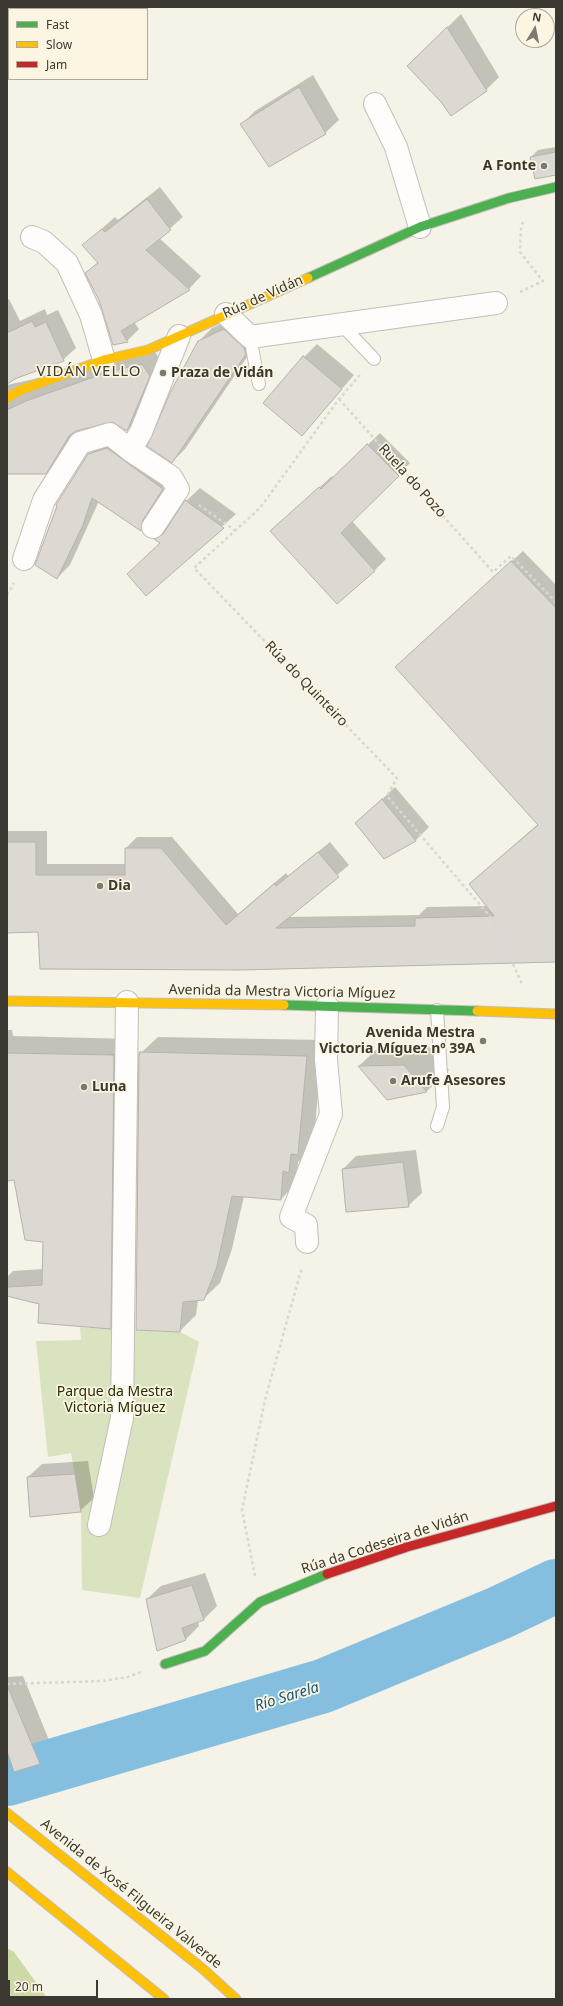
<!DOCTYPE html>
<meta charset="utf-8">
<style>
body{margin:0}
#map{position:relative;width:563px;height:2006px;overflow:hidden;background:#f5f2e8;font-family:"Noto Sans",sans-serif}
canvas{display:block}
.frame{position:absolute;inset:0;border:8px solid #3b3831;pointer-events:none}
.legend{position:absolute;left:8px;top:8px;width:140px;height:72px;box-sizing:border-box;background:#fbf5e2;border:1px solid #aea99b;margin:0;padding:5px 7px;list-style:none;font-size:12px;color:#3b3831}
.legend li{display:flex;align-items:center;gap:8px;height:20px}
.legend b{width:20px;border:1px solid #aea99b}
.north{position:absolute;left:515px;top:8px;width:40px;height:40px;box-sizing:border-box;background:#fbf5e2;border:1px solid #aea99b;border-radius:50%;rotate:10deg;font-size:11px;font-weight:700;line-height:16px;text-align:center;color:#3b3831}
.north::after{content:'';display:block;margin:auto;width:14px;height:18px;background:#7c7971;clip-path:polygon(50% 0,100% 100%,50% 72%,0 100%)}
.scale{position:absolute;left:8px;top:1980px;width:90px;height:18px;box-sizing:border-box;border:2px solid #3b3831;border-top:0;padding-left:5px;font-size:12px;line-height:14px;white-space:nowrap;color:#3b3831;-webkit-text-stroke:3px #fbf5e2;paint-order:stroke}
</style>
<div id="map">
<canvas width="563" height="2006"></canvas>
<div class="frame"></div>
<ul class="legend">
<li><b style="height:5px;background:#4caf50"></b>Fast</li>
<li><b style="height:5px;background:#ffc107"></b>Slow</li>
<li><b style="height:5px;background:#c62828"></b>Jam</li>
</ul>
<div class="north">N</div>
<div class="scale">20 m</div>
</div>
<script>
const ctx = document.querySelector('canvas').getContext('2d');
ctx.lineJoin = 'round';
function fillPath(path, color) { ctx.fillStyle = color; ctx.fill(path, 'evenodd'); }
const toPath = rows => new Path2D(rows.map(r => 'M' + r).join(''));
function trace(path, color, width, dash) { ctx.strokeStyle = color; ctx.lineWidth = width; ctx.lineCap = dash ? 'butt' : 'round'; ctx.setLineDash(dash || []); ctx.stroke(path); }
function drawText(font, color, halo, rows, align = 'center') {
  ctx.font = font + ' "Noto Sans",sans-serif'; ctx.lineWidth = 3.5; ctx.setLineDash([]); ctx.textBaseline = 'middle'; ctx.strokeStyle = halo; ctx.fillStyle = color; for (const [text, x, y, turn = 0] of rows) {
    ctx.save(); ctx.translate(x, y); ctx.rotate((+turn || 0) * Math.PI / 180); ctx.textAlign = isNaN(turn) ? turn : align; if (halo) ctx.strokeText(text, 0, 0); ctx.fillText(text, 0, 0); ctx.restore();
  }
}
fillPath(toPath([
 [140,1052,142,1134,133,1330,180,1332,199,1342,140,1598,82,1590,81,1512,71,1453,48,1457,36,1341,81,1340,80,1327,90,1328,99,1134,98,1055]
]), '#dae3bf');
fillPath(toPath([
 [7,1948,14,1952,48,1999,7,1999]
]), '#cddaa8');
fillPath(toPath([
 [461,14,499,77,486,90,408,66],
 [313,75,339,120,325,133,242,124,255,111],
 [556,147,556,175,531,157,538,150],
 [160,187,183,217,159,238,201,276,189,289,134,322,139,329,127,341,101,302,87,273,98,262,83,245,115,217,118,220],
 [9,299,20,321,45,309,47,315,58,310,76,348,63,360,16,377,8,382,7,384,7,300],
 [237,317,258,341,185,449,172,462,198,342,212,328],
 [317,344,354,375,302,435,304,357],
 [155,352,162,363,139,417,127,430,112,421,77,430,58,460,45,473,7,473,7,385],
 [380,433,410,463,352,521,386,559,374,571,272,531,332,476,334,478],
 [103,441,176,475,154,516,141,529,99,501,70,565,57,578,89,454],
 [200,488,236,514,146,595,161,543,156,539,169,526,186,501],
 [523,551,556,585,556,961,39,931,7,932,7,831,47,831,47,864,126,864,126,848,137,837,172,837,238,914,286,873,288,876,330,842,349,865,287,917,419,915,427,907,487,906,482,873,538,824,407,656],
 [395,787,429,827,415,841,357,823],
 [7,1030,12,1030,13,1036,130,1039,127,1311,110,1328,40,1304,7,1294,7,1277,13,1271,43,1269,44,1241,15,1179,7,1180],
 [158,1037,323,1040,314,1137,306,1146,305,1156,298,1162,297,1183,281,1199,244,1196,232,1249,220,1283,203,1299,198,1300,196,1315,180,1331,141,1053],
 [427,1044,449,1070,427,1091,387,1098,359,1066,381,1045],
 [416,1150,422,1193,408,1206,343,1169,356,1156],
 [88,1461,94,1498,80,1511,28,1477,42,1464],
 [205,1573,217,1606,204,1619,198,1621,199,1626,186,1639,147,1599,161,1586],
 [23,1676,53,1750,39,1763,7,1747,7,1677]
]), '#0003');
trace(toPath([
 [7,1779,323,1686,499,1613,556,1586]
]), '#84bfe0', 54);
const building = toPath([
 [447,27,487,91,451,116,441,102,407,66,447,27],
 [299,87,326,134,269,167,240,124,299,87],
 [556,152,556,175,535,179,530,157,556,152],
 [147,199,171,230,146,250,190,290,121,331,128,342,113,345,99,300,85,273,98,263,82,245,102,229,105,232,147,199],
 [32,321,35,327,46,322,64,361,17,378,7,384,7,333,32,321],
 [224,329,244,348,246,354,172,463,147,446,171,391,198,341,224,329],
 [303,356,342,389,302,436,263,403,303,356],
 [142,364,150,376,127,431,112,422,76,431,69,436,46,474,7,474,7,410,26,401,108,372,142,364],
 [367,444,399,476,341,533,375,571,337,604,270,531,319,487,321,489,367,444],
 [107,448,163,489,143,520,141,531,92,498,83,525,57,579,35,565,57,506,56,505,88,454,107,448],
 [185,500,224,528,146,596,127,574,160,543,154,539,163,534,185,500],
 [511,561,556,608,556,962,241,970,40,969,38,932,7,933,7,842,36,842,36,875,125,875,125,848,161,848,226,925,275,883,276,886,318,852,339,877,276,928,415,926,415,918,494,916,469,884,538,825,395,667,511,561],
 [382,799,416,841,384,859,355,823,382,799],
 [140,1052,307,1056,298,1155,291,1154,289,1173,283,1171,281,1200,232,1196,217,1266,204,1300,183,1302,180,1332,136,1330,139,1056,140,1052],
 [7,1053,114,1055,111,1329,38,1323,39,1304,7,1296,7,1287,42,1285,43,1242,25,1240,14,1180,7,1181,7,1053],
 [404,1065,427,1092,387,1100,358,1066,404,1065],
 [403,1162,409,1207,346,1212,342,1169,403,1162],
 [75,1474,81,1512,30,1517,27,1477,75,1474],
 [192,1585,204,1620,182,1628,186,1640,157,1651,146,1599,192,1585],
 [7,1685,40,1764,14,1772,7,1751,7,1685]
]);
fillPath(building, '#ddd8d1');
trace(building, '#b6b2ac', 1);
const lane = toPath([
 [341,324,374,359],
 [250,337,259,384],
 [437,1126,443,1107,437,1010]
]);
const street = toPath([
 [375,104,396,147,420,227],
 [32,237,44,242,67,263,91,315,104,360],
 [226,314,250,337,496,303],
 [130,450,171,477,178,489,153,527],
 [24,559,44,500,80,443,110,434,130,450,141,432,179,336],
 [307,1242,306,1225,291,1217,331,1114,326,1060,327,1006],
 [99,1525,122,1418,127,1002]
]);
const fast = toPath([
 [308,278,420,227,509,198,556,187],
 [284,1005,477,1011],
 [165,1664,205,1651,260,1602,327,1574]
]);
const slow = toPath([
 [7,398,21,390,104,360,148,350,308,278],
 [7,1001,284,1005],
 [477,1011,556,1014],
 [7,1813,203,1969,236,1999],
 [7,1872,164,1999]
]);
const jam = toPath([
 [327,1574,407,1547,556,1506]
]);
trace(lane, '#c2bfb7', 14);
trace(street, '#c2bfb7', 24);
trace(fast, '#c2bfb7', 11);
trace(slow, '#c2bfb7', 11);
trace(jam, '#c2bfb7', 11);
trace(toPath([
 [520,292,543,281,520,252,521,228,523,222],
 [360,375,339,399,260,508,194,568,397,778,387,796,493,920,522,984],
 [339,399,493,572,511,556,556,602],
 [199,505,236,531],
 [7,595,14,583],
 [255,1576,242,1510,265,1400,302,1267],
 [7,1684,102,1681,128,1677,141,1672]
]), '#d8d7d4', 2.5, [3, 3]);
trace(lane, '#fefdfc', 12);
trace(street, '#fefdfc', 22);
trace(fast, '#4caf50', 9);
trace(slow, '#ffc107', 9);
trace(jam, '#c62828', 9);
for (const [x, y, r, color] of [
 [544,166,4,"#7c7971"],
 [163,373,4,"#7c7971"],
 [100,886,4,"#7c7971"],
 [483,1041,4,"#7c7971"],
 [393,1081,4,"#7c7971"],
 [84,1087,4,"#7c7971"]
]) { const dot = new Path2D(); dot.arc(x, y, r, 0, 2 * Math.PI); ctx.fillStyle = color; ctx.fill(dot); trace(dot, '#fbf5e2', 1.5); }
drawText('bold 14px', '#3b3831', '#fbf5e2', [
 ["A Fonte",536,166,"right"],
 ["Praza de Vidán",171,373],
 ["Dia",108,886],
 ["Avenida Mestra",475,1033,"right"],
 ["Victoria Míguez nº 39A",475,1049,"right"],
 ["Arufe Asesores",401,1081],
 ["Luna",92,1087]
], 'left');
drawText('14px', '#3b3831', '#fbf5e2', [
 ["Rúa de Vidán",263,297,-24],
 ["Ruela do Pozo",412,481,48],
 ["Rúa do Quinteiro",306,684,46],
 ["Avenida da Mestra Victoria Míguez",282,992,1],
 ["Rúa da Codeseira de Vidán",385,1543,-18],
 ["Avenida de Xosé Filgueira Valverde",131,1894,39]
]);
drawText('14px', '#252e0a', '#fbf5e2', [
 ["Parque da Mestra",115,1392],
 ["Victoria Míguez",115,1408]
]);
ctx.letterSpacing = '1px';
drawText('15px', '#3b3831', '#fbf5e2', [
 ["VIDÁN VELLO",89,372]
]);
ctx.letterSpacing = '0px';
drawText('italic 15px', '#17587b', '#fbf5e2', [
 ["Río Sarela",287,1697,-17]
]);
</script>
